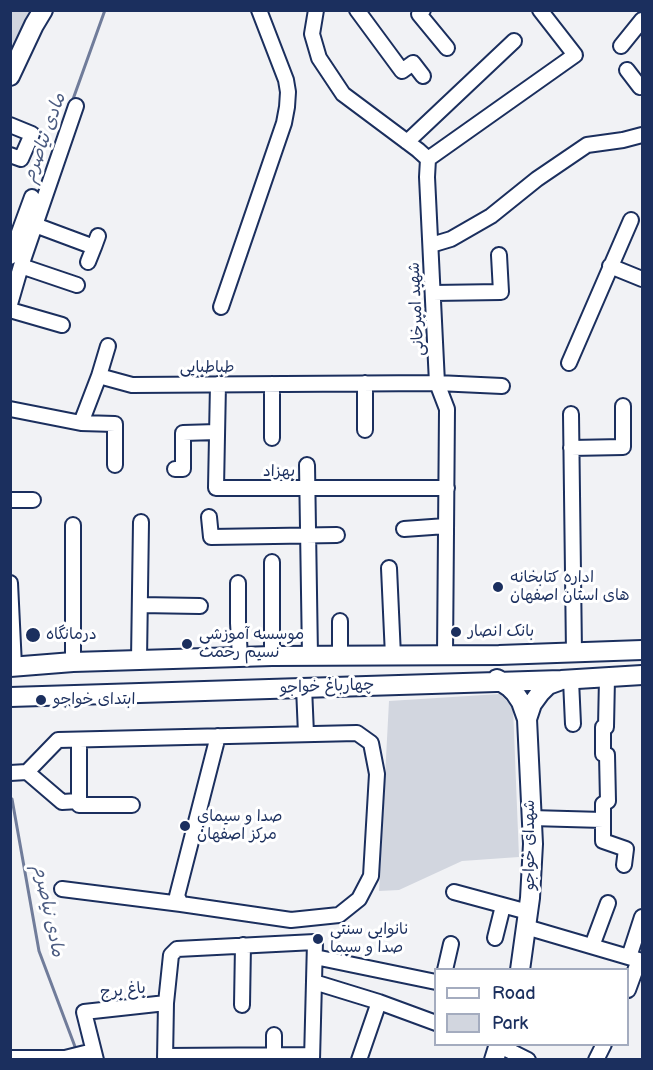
<!DOCTYPE html>
<meta charset="utf-8">
<style>
body{margin:0}
#map{position:relative;width:653px;height:1070px;overflow:hidden;background:#f1f2f5;font-family:"Balsamiq Sans",sans-serif}
canvas{display:block}
.frame{position:absolute;inset:0;border:12px solid #1b2f5e;pointer-events:none}
.legend{position:absolute;left:434px;top:968px;width:195px;height:78px;box-sizing:border-box;background:#fff;border:2px solid #a4acbf;margin:0;padding:8px 10px;list-style:none;font-size:18px;color:#1b2f5e}
.legend li{display:flex;align-items:center;gap:12px;height:30px}
.legend b{width:30px;border:2px solid #a4acbf}
</style>
<div id="map">
<canvas width="653" height="1070"></canvas>
<div class="frame"></div>
<ul class="legend">
<li><b style="height:8px;background:#fff"></b>Road</li>
<li><b style="height:16px;background:#d2d6df"></b>Park</li>
</ul>
</div>
<script>
const ctx = document.querySelector('canvas').getContext('2d');
ctx.lineJoin = 'round';
function fillPath(path, color) { ctx.fillStyle = color; ctx.fill(path, 'evenodd'); }
const toPath = rows => new Path2D(rows.map(r => 'M' + r).join(''));
function trace(path, color, width, dash) { ctx.strokeStyle = color; ctx.lineWidth = width; ctx.lineCap = dash ? 'butt' : 'round'; ctx.setLineDash(dash || []); ctx.stroke(path); }
function drawText(font, color, halo, rows, align = 'center') {
  ctx.font = font + ' "Balsamiq Sans","Playpen Sans Arabic",sans-serif'; ctx.lineWidth = 6; ctx.setLineDash([]); ctx.textBaseline = 'middle'; ctx.strokeStyle = halo; ctx.fillStyle = color; for (const [text, x, y, turn = 0] of rows) {
    ctx.save(); ctx.translate(x, y); ctx.rotate((+turn || 0) * Math.PI / 180); ctx.textAlign = isNaN(turn) ? turn : align; if (halo) ctx.strokeText(text, 0, 0); ctx.fillText(text, 0, 0); ctx.restore();
  }
}
fillPath(toPath([
 [11,11,35,11,11,67],
 [500,694,513,707,519,857,462,861,399,890,379,891,389,701]
]), '#d2d6df');
trace(toPath([
 [72,102,105,10],
 [10,275,17,258],
 [12,799,39,951,77,1052]
]), '#707c9a', 3);
const minor = toPath([
 [316,10,312,34,319,58,343,94,418,150,428,159,427,177,437,383,447,409,445,655],
 [357,10,402,71,413,63,423,76],
 [423,10,419,14,447,48],
 [621,46,642,20],
 [627,70,640,87,642,86],
 [10,125,32,134,21,159,10,155],
 [407,142,514,41],
 [428,159,575,55,540,10],
 [35,225,94,247,98,236],
 [431,245,451,239,491,216,537,179,587,145,623,140,642,135],
 [10,257,32,197],
 [88,262,94,247],
 [21,266,77,285],
 [610,266,642,279],
 [433,293,501,292,499,255],
 [10,304,21,266,76,106],
 [221,307,284,123,287,107,288,92,286,80,259,10],
 [10,310,62,325],
 [569,363,631,220],
 [99,376,108,346],
 [365,383,365,430],
 [218,384,216,488,447,488],
 [272,384,272,438],
 [10,409,81,423,99,376,132,385,437,383,502,386],
 [571,414,574,653],
 [81,423,115,424,115,465],
 [571,448,623,447,623,406],
 [307,465,310,656],
 [175,469,183,469,183,433,217,432],
 [10,500,33,500],
 [209,517,211,537,337,535],
 [73,525,73,662],
 [404,529,446,526],
 [272,562,272,656],
 [389,568,393,656],
 [10,583,14,666],
 [238,583,238,623,240,657],
 [140,605,200,606],
 [340,621,340,656],
 [139,660,141,522],
 [607,678,606,727,603,727,603,754,607,755,608,801,603,804,603,841,626,849,624,865],
 [571,680,573,724],
 [304,687,306,734],
 [79,740,79,805,132,805],
 [27,772,62,802,79,801],
 [10,773,27,772,58,740,357,733,371,743,377,774,371,876,359,899,339,915,291,920,181,904,177,896,218,736],
 [531,818,603,820],
 [62,889,181,904],
 [454,892,528,912],
 [526,927,642,961],
 [495,938,503,906],
 [592,946,608,903],
 [315,957,436,982],
 [629,957,642,917],
 [445,970,451,944],
 [314,982,379,1002,436,1023],
 [628,990,639,960],
 [242,1005,243,945],
 [274,1035,274,1054],
 [496,1044,528,1060],
 [165,1056,312,1055],
 [10,1058,65,1058,93,1051],
 [96,1060,84,1012,166,1003],
 [165,1060,166,1003,171,955,177,949,315,942,312,1060],
 [359,1060,379,1002],
 [596,1060,604,1044]
]);
const major = toPath([
 [10,76,34,25,43,10],
 [10,667,73,662,272,656,499,655,642,650],
 [497,679,509,687,515,693,521,702,527,719,533,844,530,898,520,970],
 [10,697,561,680,642,675],
 [527,719,532,704,540,693,548,685,559,681],
 [494,1060,499,1044]
]);
trace(minor, '#1b2f5e', 18);
trace(major, '#1b2f5e', 22);
trace(minor, '#fff', 14);
trace(major, '#fff', 18);
for (const [x, y, r, color] of [
 [498,587,6,"#1b2f5e"],
 [456,632,6,"#1b2f5e"],
 [33,635,8,"#1b2f5e"],
 [187,644,6,"#1b2f5e"],
 [41,700,6,"#1b2f5e"],
 [185,826,6,"#1b2f5e"],
 [318,939,6,"#1b2f5e"]
]) { const dot = new Path2D(); dot.arc(x, y, r, 0, 2 * Math.PI); ctx.fillStyle = color; ctx.fill(dot); trace(dot, '#fff', 2); }
drawText('16px', '#1b2f5e', '#fff', [
 ["شهید امیرخانی",417,309,-93],
 ["طباطبایی",207,368],
 ["بهزاد",279,472],
 ["چهارباغ خواجو",327,687,-2],
 ["شهدای خواجو",530,845,-90],
 ["باغ برج",123,991,-6]
]);
drawText('16px', '#1b2f5e', '#fff', [
 ["اداره کتابخانه",510,578],
 ["های استان اصفهان",510,596],
 ["بانک انصار",468,632],
 ["درمانگاه",46,635],
 ["موسسه آموزشی",199,635],
 ["نسیم رحمت",199,653],
 ["ابتدای خواجو",53,700],
 ["صدا و سیمای",197,817],
 ["مرکز اصفهان",197,835],
 ["نانوایی سنتی",330,930],
 ["صدا و سیما",330,948]
], 'left');
drawText('italic 18px', '#4c5c81', '#fff', [
 ["مادی نیاصرم",45,138,-70],
 ["مادی نیاصرم",48,911,78]
]);
</script>
